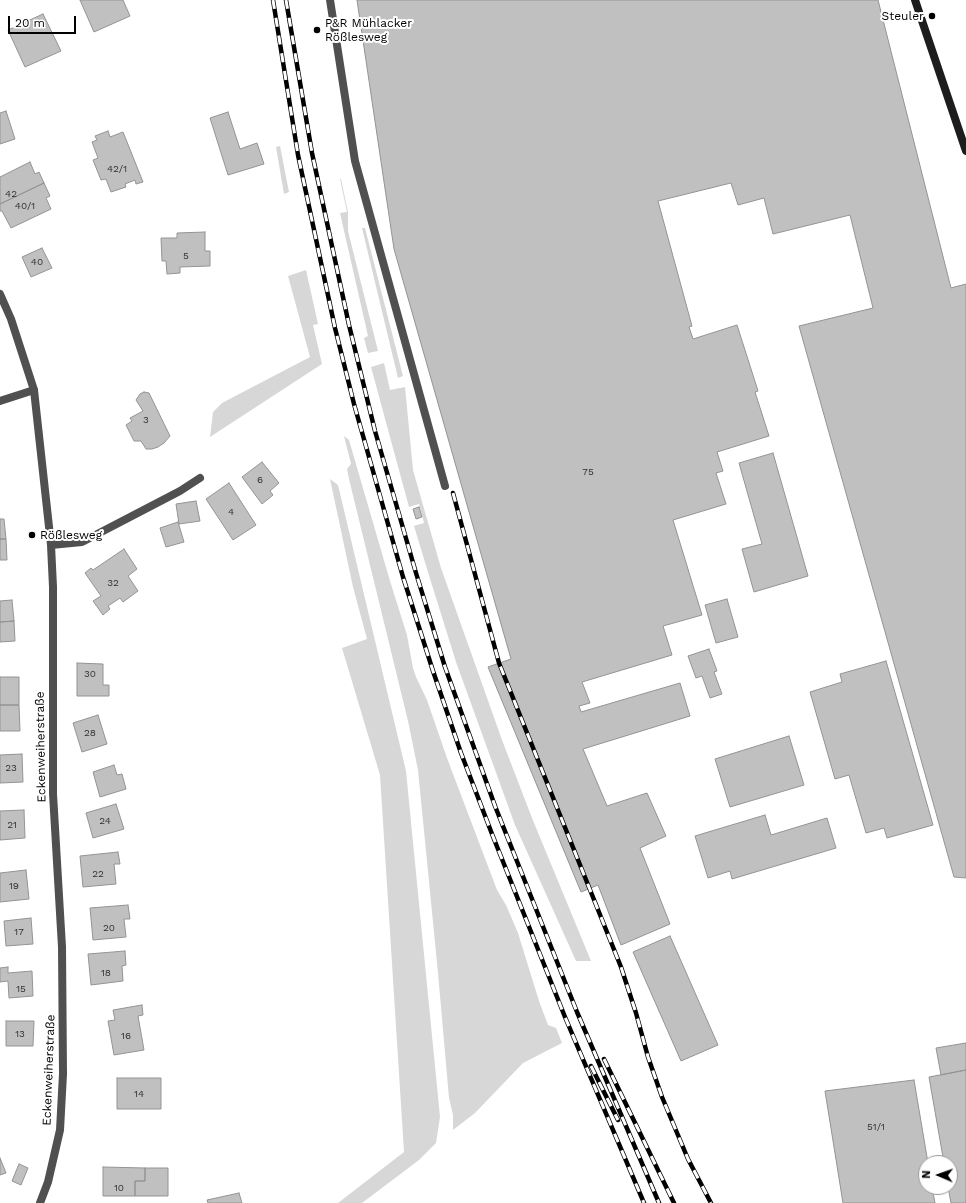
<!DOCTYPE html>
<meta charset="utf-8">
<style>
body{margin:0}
#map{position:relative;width:966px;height:1203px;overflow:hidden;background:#fff;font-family:"Work Sans",sans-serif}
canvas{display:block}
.north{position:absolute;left:918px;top:1155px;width:40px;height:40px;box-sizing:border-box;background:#fff;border:1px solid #999;border-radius:50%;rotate:272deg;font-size:11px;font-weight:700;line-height:16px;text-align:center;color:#000}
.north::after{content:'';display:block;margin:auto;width:14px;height:18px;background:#000;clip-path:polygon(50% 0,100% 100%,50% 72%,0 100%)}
.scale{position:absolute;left:8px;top:16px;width:68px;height:18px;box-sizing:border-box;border:2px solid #000;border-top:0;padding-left:5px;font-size:12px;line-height:14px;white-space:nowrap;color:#000;-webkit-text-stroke:3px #fff;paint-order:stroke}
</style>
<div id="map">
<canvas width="966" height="1203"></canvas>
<div class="north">N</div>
<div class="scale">20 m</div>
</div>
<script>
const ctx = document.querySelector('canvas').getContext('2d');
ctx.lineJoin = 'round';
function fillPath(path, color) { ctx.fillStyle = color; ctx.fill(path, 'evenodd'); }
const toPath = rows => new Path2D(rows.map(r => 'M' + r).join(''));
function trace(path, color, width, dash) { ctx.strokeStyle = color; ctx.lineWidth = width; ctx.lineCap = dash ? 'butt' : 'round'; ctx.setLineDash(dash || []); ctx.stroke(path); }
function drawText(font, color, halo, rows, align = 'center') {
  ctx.font = font + ' "Work Sans",sans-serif'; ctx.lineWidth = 4; ctx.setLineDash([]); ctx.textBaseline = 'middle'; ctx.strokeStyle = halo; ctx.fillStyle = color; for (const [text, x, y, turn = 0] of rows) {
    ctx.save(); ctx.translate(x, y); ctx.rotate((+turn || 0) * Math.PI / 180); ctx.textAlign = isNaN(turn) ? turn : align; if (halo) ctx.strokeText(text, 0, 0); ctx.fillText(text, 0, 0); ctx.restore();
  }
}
fillPath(toPath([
 [280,146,289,192,284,194,276,147],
 [340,179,341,179,348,212,348,231,378,351,368,353,364,338,368,336,340,213,347,212],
 [362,228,365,228,403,376,398,378],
 [306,270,318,324,313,325,322,364,210,437,213,412,222,403,310,357,288,276],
 [384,363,390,390,405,387,413,470,441,568,502,740,532,818,591,961,576,961,515,825,456,662,427,569,414,526,424,523,419,504,409,507,371,367],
 [344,436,349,440,390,581,407,635,413,668,416,677,427,700,447,758,497,890,506,905,518,933,539,1001,548,1025,556,1028,562,1043,523,1063,475,1113,453,1130,453,1115,449,1098,438,973,418,770,408,721,349,479,347,469,351,464],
 [330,479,338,485,406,771,440,1117,436,1143,419,1160,362,1203,338,1203,404,1152,380,775,342,648,367,639,353,587]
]), '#d7d7d7');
const building = toPath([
 [80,0,123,0,130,16,94,32,80,0],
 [357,0,878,0,951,288,966,284,966,878,954,877,799,326,873,308,850,215,773,234,764,198,738,205,731,183,658,201,692,326,689,327,693,339,737,325,758,391,755,392,769,436,717,452,723,471,716,473,726,504,673,520,702,615,663,626,672,655,582,682,590,703,579,706,581,712,680,683,690,716,583,749,607,806,647,793,666,836,640,848,670,924,621,945,598,885,581,892,488,667,511,659,394,249,357,0],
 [43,14,61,51,25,67,8,30,43,14],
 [6,111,15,139,0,144,0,113,6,111],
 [228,112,240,149,257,143,264,164,228,175,210,118,228,112],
 [108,131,110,137,123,132,143,182,136,184,135,180,125,184,126,187,111,192,106,179,101,180,93,160,98,158,92,142,97,140,95,136,108,131],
 [30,162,35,174,39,172,44,183,0,204,0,177,30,162],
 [44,183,50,196,46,198,51,209,11,228,2,211,0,211,0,204,44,183],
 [205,232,205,251,210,251,210,266,180,267,180,273,167,274,166,261,162,261,161,238,177,238,177,233,205,232],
 [42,248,52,268,31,277,22,257,42,248],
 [144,392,149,393,170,436,164,443,158,447,152,449,146,449,141,441,134,441,126,425,132,421,130,418,143,411,136,400,140,394,144,392],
 [773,453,808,576,754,592,742,549,762,544,739,463,773,453],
 [262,462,279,483,270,491,273,495,262,504,242,477,262,462],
 [229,483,256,525,233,540,206,499,229,483],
 [196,501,200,521,179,524,176,504,196,501],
 [419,507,422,517,416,519,413,509,419,507],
 [0,519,4,519,6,539,0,539,0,519],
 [178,522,184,542,166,547,160,528,178,522],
 [0,539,6,539,7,560,0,560,0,539],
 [124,549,137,569,128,576,138,591,123,602,120,598,108,606,110,609,103,615,93,601,101,596,85,573,91,568,93,570,124,549],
 [727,599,738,637,716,643,705,605,727,599],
 [12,600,14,621,0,622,0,601,12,600],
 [14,621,15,641,0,642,0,622,14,621],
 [709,649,717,671,714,672,722,694,710,698,702,676,696,678,688,656,709,649],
 [886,661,933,825,887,838,884,828,866,833,849,775,835,779,810,692,842,682,840,674,886,661],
 [77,663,103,664,103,685,109,685,109,696,77,696,77,663],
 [0,677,19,677,19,705,0,705,0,677],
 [0,705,19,705,20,731,0,731,0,705],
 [98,715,107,744,82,752,73,723,98,715],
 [789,736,804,785,730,807,715,759,789,736],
 [22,754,23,782,0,783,0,755,22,754],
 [114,765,117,775,122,774,126,789,100,797,93,772,114,765],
 [116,804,124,829,93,838,86,813,116,804],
 [24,810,25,838,0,840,0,811,24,810],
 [765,815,771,835,827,818,836,848,732,879,730,871,708,878,695,836,765,815],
 [118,852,120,864,114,864,116,884,83,887,80,856,118,852],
 [26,870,29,899,0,902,0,873,26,870],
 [128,905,130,919,124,919,126,937,93,940,90,908,128,905],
 [31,918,33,944,6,946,4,921,31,918],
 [670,936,718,1045,681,1061,633,952,670,936],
 [125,951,126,965,122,966,123,981,91,985,88,954,125,951],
 [8,967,8,973,32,971,33,996,9,998,8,981,0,982,0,968,8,967],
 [142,1005,143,1015,138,1016,144,1050,114,1055,108,1021,115,1020,113,1010,142,1005],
 [6,1021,34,1021,33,1046,6,1046,6,1021],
 [966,1043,966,1070,941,1075,936,1048,966,1043],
 [966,1070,966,1203,951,1203,948,1187,950,1187,950,1163,944,1163,929,1077,966,1070],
 [117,1078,161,1078,161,1109,117,1109,117,1078],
 [914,1080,928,1163,926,1163,926,1187,932,1187,935,1203,843,1203,825,1091,914,1080],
 [0,1158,6,1173,0,1175,0,1158],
 [19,1164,28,1168,21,1185,12,1181,19,1164],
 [103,1167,145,1168,145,1181,135,1181,135,1196,103,1196,103,1167],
 [145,1168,168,1168,168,1196,135,1196,135,1181,145,1181,145,1168],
 [239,1193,242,1203,208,1203,207,1200,239,1193]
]);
fillPath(building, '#c0c0c0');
trace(building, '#949494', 1);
trace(toPath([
 [330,0,355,161,445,486],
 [0,401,34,390]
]), '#505050', 8);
trace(toPath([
 [0,294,11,319,34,390,51,545,53,587,53,794,62,947,63,1074,60,1130,48,1182,40,1203],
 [51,545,82,542,180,491,200,478]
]), '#505050', 8);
trace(toPath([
 [915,0,966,151]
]), '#1d1d1d', 8);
const rail = toPath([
 [273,0,298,155,335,328,354,404,403,577,433,671,461,753,492,834,565,1017,644,1203],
 [286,0,312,153,349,325,375,431,416,573,445,667,495,806,577,1012,659,1203],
 [453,493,499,663,621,967,636,1013,648,1057,662,1097,688,1159,711,1203],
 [604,1059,674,1203],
 [591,1066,618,1120]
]);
trace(rail, '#000', 4.5);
trace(rail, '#fff', 3, [9]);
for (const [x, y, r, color] of [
 [932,16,4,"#000"],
 [317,30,4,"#000"],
 [32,535,4,"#000"]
]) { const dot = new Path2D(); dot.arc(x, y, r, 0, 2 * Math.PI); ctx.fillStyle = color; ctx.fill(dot); trace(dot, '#fff', 1.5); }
drawText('10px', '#303030', null, [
 ["42/1",117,169],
 ["42",11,194],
 ["40/1",25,206],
 ["5",186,256],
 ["40",37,262],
 ["3",146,420],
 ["75",588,472],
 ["6",260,480],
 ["4",231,512],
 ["32",113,583],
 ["30",90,674],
 ["28",90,733],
 ["23",11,768],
 ["24",105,821],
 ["21",12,825],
 ["22",98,874],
 ["19",14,886],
 ["20",109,928],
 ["17",19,932],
 ["18",106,973],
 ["15",21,989],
 ["13",20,1034],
 ["16",126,1036],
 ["14",139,1094],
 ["51/1",876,1127],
 ["10",119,1188]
]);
drawText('12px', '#000', '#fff', [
 ["Steuler",924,16,"right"],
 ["P&R Mühlacker",325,23],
 ["Rößlesweg",325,37],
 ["Rößlesweg",40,535]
], 'left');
drawText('12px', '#000', '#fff', [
 ["Eckenweiherstraße",41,747,-91],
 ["Eckenweiherstraße",49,1070,-88]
]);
</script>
